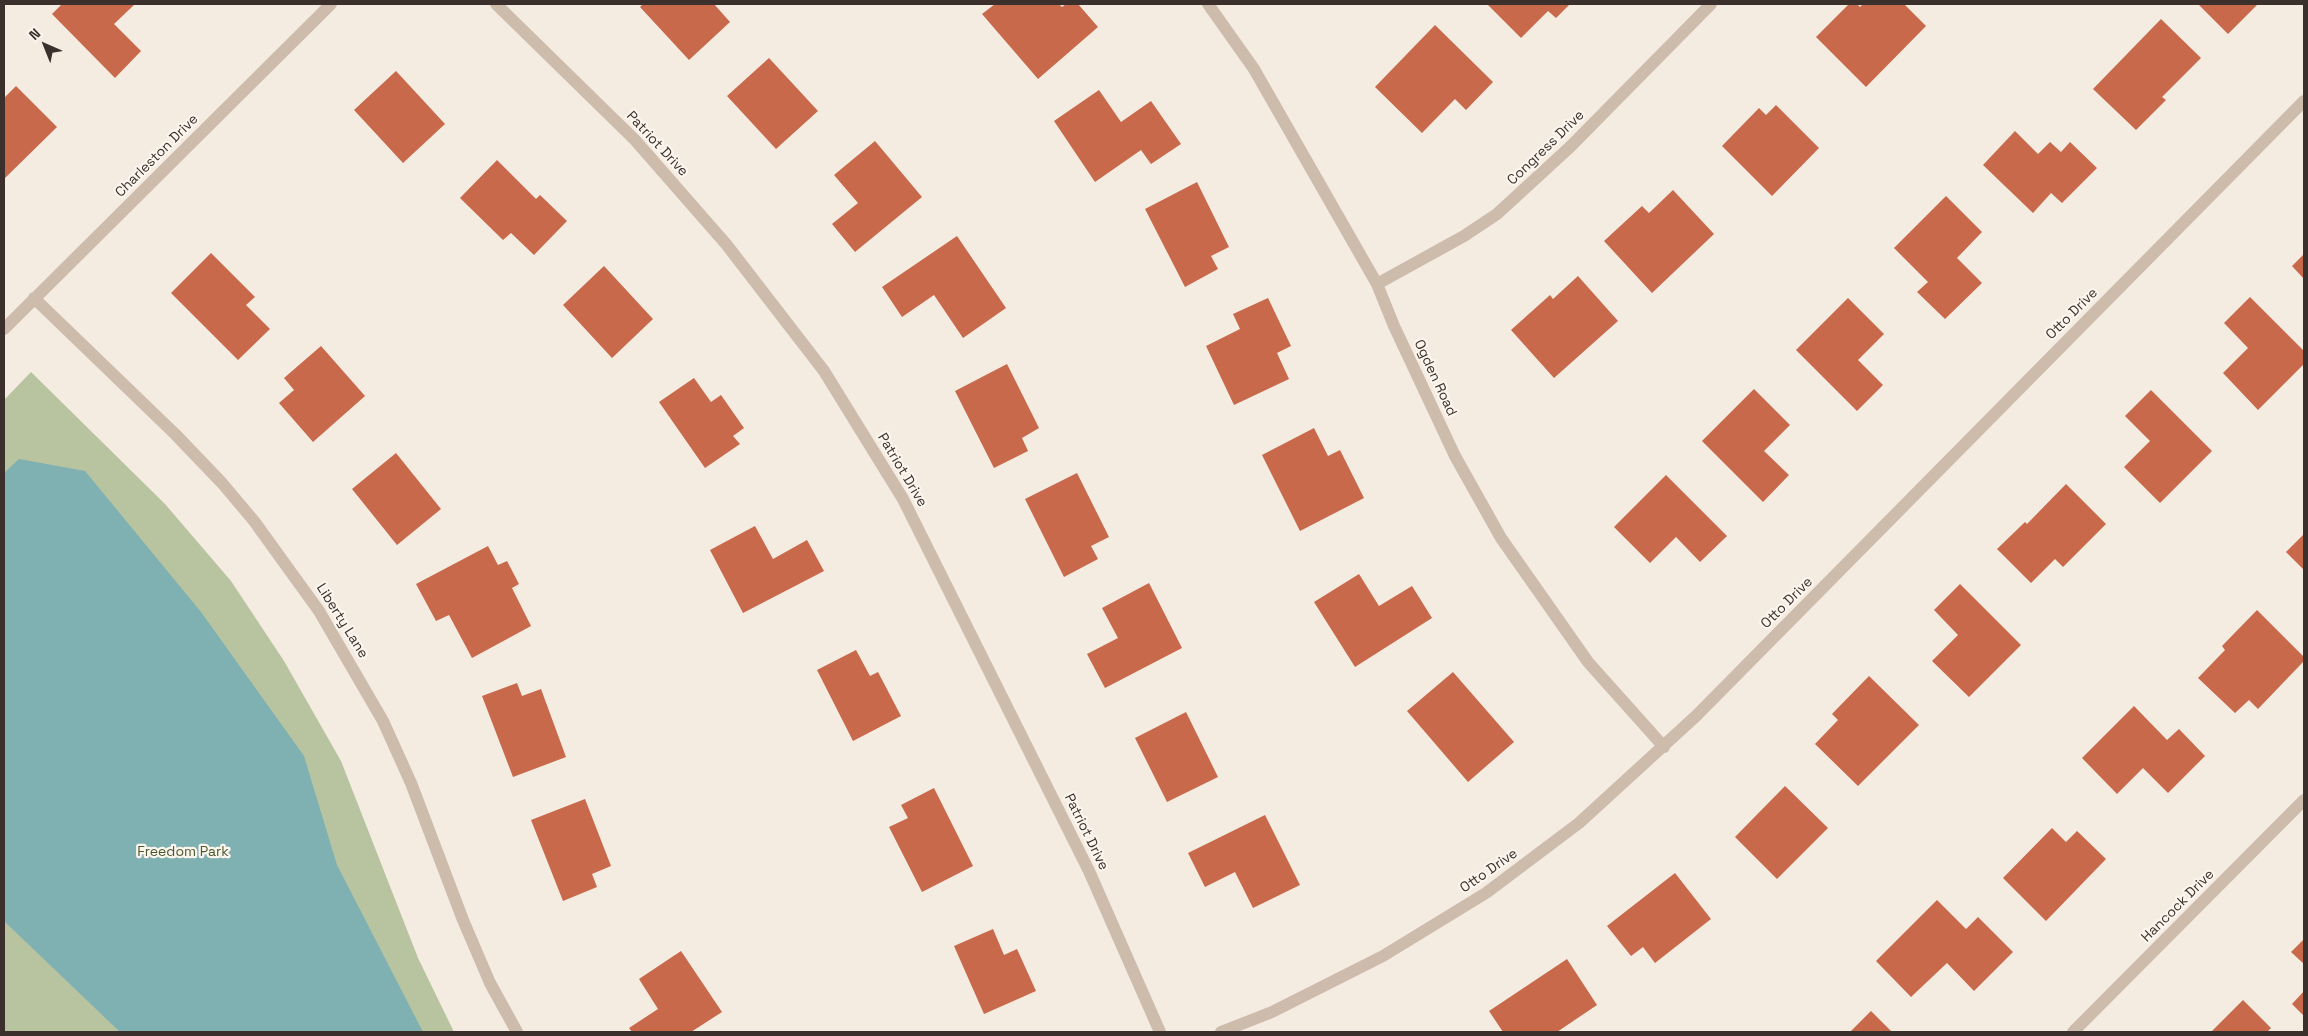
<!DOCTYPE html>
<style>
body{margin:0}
#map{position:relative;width:2308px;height:1036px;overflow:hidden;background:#f4ebe1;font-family:"Space Grotesk",sans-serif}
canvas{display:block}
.frame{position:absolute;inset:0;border:5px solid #3b302b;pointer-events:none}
.north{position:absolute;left:20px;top:20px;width:50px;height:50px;-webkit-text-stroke:4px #fbf5ee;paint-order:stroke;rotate:316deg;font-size:14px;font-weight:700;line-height:20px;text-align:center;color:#3b302b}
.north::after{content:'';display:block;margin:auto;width:18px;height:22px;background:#3b302b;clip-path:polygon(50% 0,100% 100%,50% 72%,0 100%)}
</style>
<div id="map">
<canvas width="2308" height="1036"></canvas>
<div class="frame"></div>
<div class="north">N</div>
</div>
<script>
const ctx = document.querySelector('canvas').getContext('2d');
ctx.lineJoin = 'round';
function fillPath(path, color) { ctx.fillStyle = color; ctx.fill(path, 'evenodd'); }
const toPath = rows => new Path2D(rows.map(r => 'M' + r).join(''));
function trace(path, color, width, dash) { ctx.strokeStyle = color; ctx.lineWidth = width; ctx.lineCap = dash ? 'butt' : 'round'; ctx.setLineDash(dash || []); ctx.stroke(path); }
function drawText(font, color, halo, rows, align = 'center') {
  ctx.font = font + ' "Space Grotesk",sans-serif'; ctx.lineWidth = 4.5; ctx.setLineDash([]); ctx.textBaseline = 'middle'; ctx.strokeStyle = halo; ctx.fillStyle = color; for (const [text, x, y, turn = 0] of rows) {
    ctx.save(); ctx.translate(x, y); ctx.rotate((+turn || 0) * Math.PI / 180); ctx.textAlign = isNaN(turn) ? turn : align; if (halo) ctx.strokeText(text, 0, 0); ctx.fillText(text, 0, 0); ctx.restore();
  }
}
fillPath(toPath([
 [31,372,165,504,231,581,284,661,341,761,418,958,454,1032,4,1032,4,400]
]), '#b8c4a0');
fillPath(toPath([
 [19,459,85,471,201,612,304,756,337,865,423,1032,120,1032,4,921,4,473]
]), '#7fb0b2');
fillPath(toPath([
 [62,4,135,4,114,24,141,51,115,78,52,14],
 [643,4,714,4,730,22,689,60,640,7],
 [995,4,1059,4,1062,7,1066,4,1078,4,1098,27,1038,79,982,14],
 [1487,4,1570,4,1556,18,1548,11,1521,38],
 [1849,4,1857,4,1860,7,1863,4,1904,4,1926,26,1866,87,1816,37],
 [2198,4,2258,4,2228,34],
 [2161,19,2201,58,2162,97,2166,100,2136,130,2093,89],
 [1435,25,1493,82,1466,110,1455,99,1422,133,1375,87],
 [769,58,818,111,776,149,727,96],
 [396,71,445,124,403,163,354,110],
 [16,86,57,127,4,179,4,98],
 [1099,90,1121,122,1151,101,1181,144,1151,164,1141,150,1095,182,1054,121],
 [1776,105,1819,148,1772,196,1722,146,1759,108,1766,115],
 [2015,131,2038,154,2050,142,2061,152,2070,142,2097,168,2062,203,2051,193,2033,213,1983,165],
 [875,141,922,197,855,252,832,224,858,203,834,175],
 [497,160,536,199,540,195,567,221,534,255,511,233,503,240,460,198],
 [1197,182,1229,247,1211,256,1218,269,1185,287,1145,209],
 [1673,190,1714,234,1652,293,1604,241,1642,206,1649,213],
 [1946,196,1982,232,1957,258,1982,283,1945,319,1917,292,1928,282,1894,248],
 [957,236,1006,308,963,338,934,295,902,317,882,287],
 [211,253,255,297,246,305,270,329,238,360,171,293],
 [2304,254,2304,279,2292,266],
 [604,266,653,319,612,358,563,305],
 [1578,276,1618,321,1554,378,1511,330,1550,295,1553,299],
 [2250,297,2304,351,2304,364,2258,410,2223,373,2248,348,2224,323],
 [1268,298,1291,346,1277,353,1289,379,1234,405,1206,346,1240,329,1233,314],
 [1848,298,1884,334,1858,360,1883,385,1857,411,1796,350],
 [321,346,365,396,313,442,279,403,294,390,284,378],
 [1007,364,1039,428,1022,438,1028,451,994,468,955,391],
 [694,378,711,402,721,395,744,428,733,436,740,444,705,468,659,402],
 [1754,389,1790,425,1764,451,1789,475,1763,502,1702,441],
 [2151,390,2212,451,2160,503,2124,467,2150,441,2125,416],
 [1314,428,1328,456,1340,450,1364,498,1300,531,1262,455],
 [396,453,441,509,397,545,352,489],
 [1077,473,1109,537,1091,546,1098,559,1064,577,1025,499],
 [1666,475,1727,536,1700,562,1676,537,1650,563,1614,527],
 [2066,484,2106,524,2063,567,2055,559,2031,583,1997,549,2025,522,2027,524],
 [755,526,773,559,807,540,824,571,743,613,710,550],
 [2304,534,2304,570,2286,552],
 [488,546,498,565,507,561,519,584,512,588,531,626,472,658,449,615,436,621,416,584],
 [1359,574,1379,606,1412,586,1432,618,1355,667,1314,602],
 [1149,583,1182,648,1105,688,1087,654,1118,638,1102,608],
 [1960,584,2021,645,1969,697,1932,661,1958,635,1934,610],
 [2257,610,2304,657,2304,661,2258,709,2249,700,2235,713,2198,678,2225,650,2222,646],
 [856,650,870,676,878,672,901,716,853,741,817,670],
 [1453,672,1514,742,1468,782,1407,711],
 [1869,676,1919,725,1858,786,1815,744,1838,720,1832,714],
 [517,683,522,696,541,689,566,757,513,777,482,696],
 [2134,706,2167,740,2179,729,2205,756,2168,793,2143,768,2117,794,2082,758],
 [1186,712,1218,777,1167,802,1135,738],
 [1785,786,1828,828,1777,879,1735,837],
 [934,788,973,866,922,892,889,827,908,818,901,805],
 [585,799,611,866,592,874,597,887,563,901,531,820],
 [1265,815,1300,885,1253,908,1235,872,1205,887,1188,853],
 [2052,828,2066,842,2077,831,2106,859,2046,921,2003,878],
 [1675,873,1711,919,1655,963,1643,947,1631,956,1607,926],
 [1937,900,1966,929,1978,917,2013,952,1974,991,1947,963,1911,997,1876,961],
 [993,929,1004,955,1017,949,1036,991,984,1014,954,946],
 [2304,939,2304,964,2291,952],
 [681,951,722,1012,691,1032,632,1032,629,1028,658,1009,639,979],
 [1567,959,1597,1005,1557,1032,1503,1032,1489,1011],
 [2304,991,2304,1016,2292,1004],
 [2243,1000,2271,1028,2267,1032,2211,1032],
 [1871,1011,1892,1032,1850,1032]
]), '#c8694b');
trace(toPath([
 [496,4,635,140,726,244,824,371,903,499,1089,871,1160,1032],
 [1208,4,1254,69,1377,284,1394,326,1455,456,1501,538,1588,662,1664,747],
 [1377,284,1464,236,1497,214,1570,147,1711,4],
 [34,298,175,434,222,483,254,521,319,611,383,721,411,783,463,920,490,983,517,1032],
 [4,329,331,4],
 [1221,1032,1272,1012,1383,956,1486,893,1579,823,1696,716,2304,101],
 [2073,1032,2304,800]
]), '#cdbbac', 12);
drawText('14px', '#3b302b', '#fbf5ee', [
 ["Patriot Drive",657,144,47],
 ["Congress Drive",1546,148,-44],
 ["Charleston Drive",157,156,-45],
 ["Otto Drive",2072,314,-45],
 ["Ogden Road",1435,378,65],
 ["Patriot Drive",902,470,59],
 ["Otto Drive",1787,603,-45],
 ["Liberty Lane",342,621,58],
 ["Patriot Drive",1086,832,64],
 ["Otto Drive",1489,871,-35],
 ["Hancock Drive",2178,906,-45]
]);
drawText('14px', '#4a5a2e', '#fbf5ee', [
 ["Freedom Park",183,852]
]);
</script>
